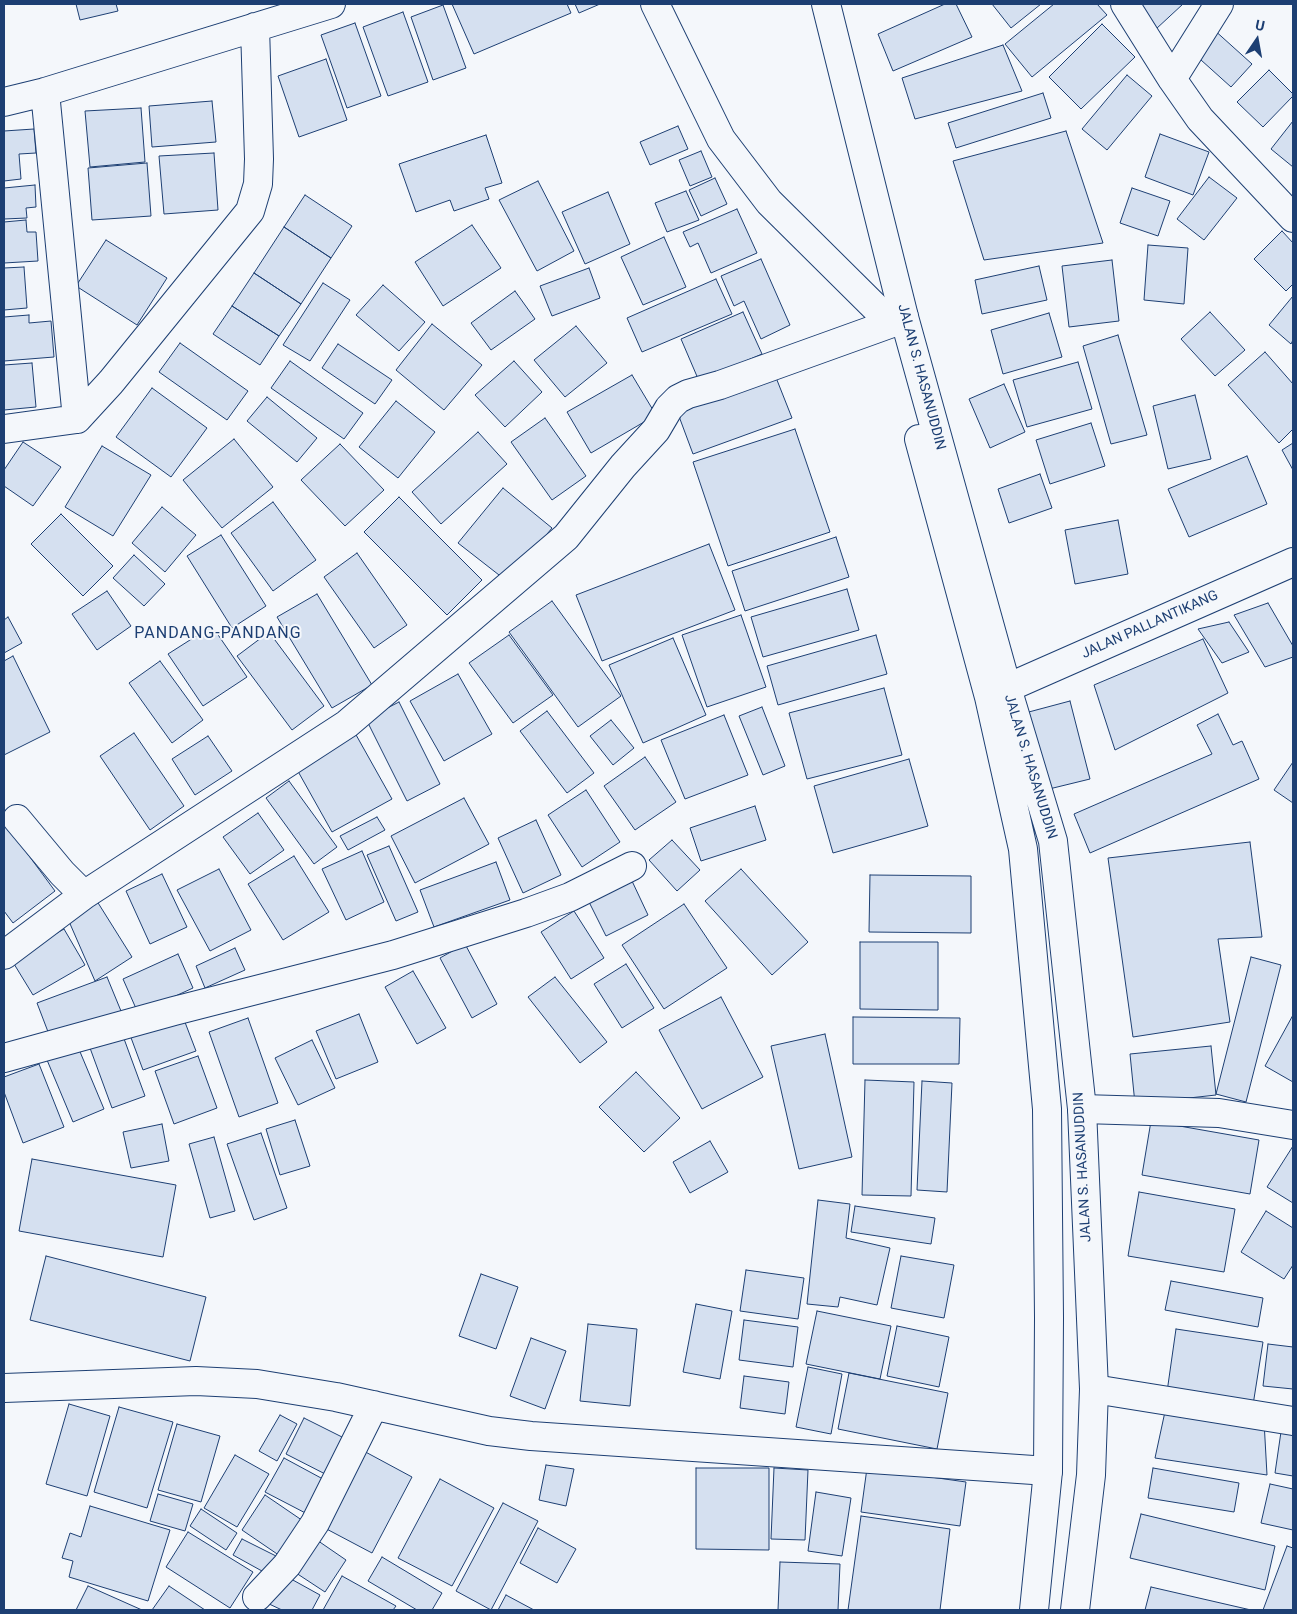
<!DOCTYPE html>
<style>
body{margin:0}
#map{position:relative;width:1297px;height:1614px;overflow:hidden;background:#f4f7fb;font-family:Roboto,sans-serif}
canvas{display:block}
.frame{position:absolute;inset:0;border:5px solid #1d3f73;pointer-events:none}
.north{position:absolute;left:1232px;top:15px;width:50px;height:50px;-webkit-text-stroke:4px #f4f7fb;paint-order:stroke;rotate:12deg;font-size:14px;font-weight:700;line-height:20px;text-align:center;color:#1d3f73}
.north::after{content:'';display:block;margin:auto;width:18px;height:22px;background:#1d3f73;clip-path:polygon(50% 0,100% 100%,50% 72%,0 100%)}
</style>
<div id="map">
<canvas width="1297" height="1614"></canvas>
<div class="frame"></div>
<div class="north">U</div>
</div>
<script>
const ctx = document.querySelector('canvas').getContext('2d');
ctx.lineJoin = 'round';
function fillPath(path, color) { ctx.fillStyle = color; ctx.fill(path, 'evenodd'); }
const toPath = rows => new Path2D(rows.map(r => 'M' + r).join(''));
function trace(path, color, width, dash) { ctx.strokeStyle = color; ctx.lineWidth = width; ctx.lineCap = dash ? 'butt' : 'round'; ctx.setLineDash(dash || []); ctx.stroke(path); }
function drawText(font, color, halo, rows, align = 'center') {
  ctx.font = font + ' Roboto,sans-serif'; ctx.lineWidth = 4; ctx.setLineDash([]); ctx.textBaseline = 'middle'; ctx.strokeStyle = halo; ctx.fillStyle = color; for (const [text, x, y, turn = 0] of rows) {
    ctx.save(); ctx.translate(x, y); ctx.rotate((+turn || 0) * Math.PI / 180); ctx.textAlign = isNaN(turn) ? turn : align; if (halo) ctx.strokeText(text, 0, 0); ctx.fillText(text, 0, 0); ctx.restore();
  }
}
const building = toPath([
 [76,4,116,4,118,11,80,20,76,4],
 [452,4,567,4,571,13,474,54,452,4],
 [575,4,600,4,579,13,575,4],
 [945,4,956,4,972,37,893,71,878,34,945,4],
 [992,4,1041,4,1011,28,992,4],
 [1054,4,1097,4,1107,15,1032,77,1005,44,1054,4],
 [1141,4,1183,4,1156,29,1141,4],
 [443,5,466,68,433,80,411,17,443,5],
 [403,12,428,82,388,96,363,27,403,12],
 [355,23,381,96,347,108,321,35,355,23],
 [1102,24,1135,57,1081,109,1049,77,1102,24],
 [1212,28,1252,64,1231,87,1191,51,1212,28],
 [1003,45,1022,91,915,119,902,78,1003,45],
 [326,59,347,120,299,137,278,76,326,59],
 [1269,70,1293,94,1293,96,1263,127,1237,102,1269,70],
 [1127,75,1152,96,1107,150,1082,129,1127,75],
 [1043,93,1051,118,956,148,948,123,1043,93],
 [212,101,216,142,152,147,149,106,212,101],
 [141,108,145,162,90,167,85,111,141,108],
 [1293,121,1293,167,1271,149,1293,121],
 [678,126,688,149,650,165,640,142,678,126],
 [34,129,36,153,19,154,21,179,4,181,4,131,34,129],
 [1066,131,1103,243,984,260,953,161,1066,131],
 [1160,134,1209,152,1193,195,1145,177,1160,134],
 [486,135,502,183,485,188,489,199,454,211,450,200,416,212,399,164,486,135],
 [701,151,712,177,690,186,679,160,701,151],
 [214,153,218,210,164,214,159,156,214,153],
 [147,163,151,216,92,220,88,168,147,163],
 [1209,177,1237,198,1204,240,1177,219,1209,177],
 [715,178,727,204,701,216,689,190,715,178],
 [538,181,574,251,537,271,499,200,538,181],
 [35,185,36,207,26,208,27,218,4,219,4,188,35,185],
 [1132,188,1170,201,1158,236,1120,223,1132,188],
 [686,191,699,220,667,232,655,203,686,191],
 [608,192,630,244,585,264,562,212,608,192],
 [305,195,352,226,331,258,284,227,305,195],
 [737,209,757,253,711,273,698,243,690,247,683,232,737,209],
 [26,220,27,232,36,232,38,261,4,263,4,222,26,220],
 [472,225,501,268,443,306,415,262,472,225],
 [284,227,331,258,301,304,254,273,284,227],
 [1282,231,1293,243,1293,284,1286,291,1254,259,1282,231],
 [664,237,686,287,643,305,621,257,664,237],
 [106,240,167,278,137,325,76,286,106,240],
 [1148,245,1188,248,1184,304,1144,300,1148,245],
 [761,259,790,325,761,339,744,301,734,306,721,276,761,259],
 [1112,260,1119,321,1069,327,1062,266,1112,260],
 [1039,266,1047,300,982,314,975,280,1039,266],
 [24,267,27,308,4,310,4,268,24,267],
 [589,268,600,298,552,316,540,286,589,268],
 [254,273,301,304,279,336,232,306,254,273],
 [716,279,732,314,642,352,627,318,716,279],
 [323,283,350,300,310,361,283,345,323,283],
 [383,285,425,322,399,351,356,315,383,285],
 [515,291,535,319,491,350,471,323,515,291],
 [1293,296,1293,340,1291,344,1269,325,1293,296],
 [232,306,279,336,260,365,213,334,232,306],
 [743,312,762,354,699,381,681,339,743,312],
 [1210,312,1245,350,1215,376,1181,339,1210,312],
 [1049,313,1062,357,1003,374,991,330,1049,313],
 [29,315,29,323,51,321,54,357,4,361,4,317,29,315],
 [432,324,482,365,444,410,396,370,432,324],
 [576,326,607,363,565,397,534,360,576,326],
 [1118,335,1147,435,1111,444,1083,346,1118,335],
 [180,343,248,391,227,420,159,372,180,343],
 [338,344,392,380,375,404,322,368,338,344],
 [1265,352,1293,384,1293,429,1279,443,1228,385,1265,352],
 [290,361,363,413,344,439,271,388,290,361],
 [514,361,542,392,505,427,475,395,514,361],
 [1078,362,1092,409,1027,427,1013,380,1078,362],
 [32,363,36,407,4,410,4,365,32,363],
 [632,375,656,415,591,453,567,412,632,375],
 [775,375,792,418,693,454,677,411,775,375],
 [1004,384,1025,432,990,448,969,399,1004,384],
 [152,388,207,428,171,477,116,437,152,388],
 [1195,395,1211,459,1168,469,1153,406,1195,395],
 [267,397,317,438,297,462,247,421,267,397],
 [396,401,435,432,398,478,359,447,396,401],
 [545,418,586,476,552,500,511,442,545,418],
 [1091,423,1105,466,1050,484,1036,440,1091,423],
 [795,429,830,532,728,566,693,462,795,429],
 [478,432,507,464,441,524,412,492,478,432],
 [234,439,273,487,222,528,183,480,234,439],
 [23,442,61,467,33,506,4,486,4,470,23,442],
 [1293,443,1293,470,1282,450,1293,443],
 [340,444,384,490,345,526,301,480,340,444],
 [102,446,151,475,113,536,65,507,102,446],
 [1247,456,1267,504,1189,537,1168,489,1247,456],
 [1040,474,1052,508,1009,523,998,489,1040,474],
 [503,488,552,528,508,582,458,543,503,488],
 [399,497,482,580,447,615,364,532,399,497],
 [273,502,316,560,273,591,231,533,273,502],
 [162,507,196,535,165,572,132,543,162,507],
 [61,514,113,566,83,596,31,544,61,514],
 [1118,520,1128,574,1075,584,1065,530,1118,520],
 [221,535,266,606,232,628,187,556,221,535],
 [836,537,849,577,745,611,732,571,836,537],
 [709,544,735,610,602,661,576,595,709,544],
 [357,553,407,625,374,648,324,577,357,553],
 [134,555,165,584,144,606,113,578,134,555],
 [847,589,859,630,763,657,751,617,847,589],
 [107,591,131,626,97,650,72,614,107,591],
 [317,594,372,685,332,708,277,617,317,594],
 [552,601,621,696,578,727,509,632,552,601],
 [1268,603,1293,646,1293,657,1265,667,1234,615,1268,603],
 [741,615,766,687,707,707,682,635,741,615],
 [8,617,22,643,4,653,4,620,8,617],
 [1229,622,1249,652,1222,663,1198,629,1229,622],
 [212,626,247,677,203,706,168,654,212,626],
 [269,632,324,706,292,730,237,656,269,632],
 [509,635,553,695,513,723,469,663,509,635],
 [876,635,887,674,778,705,767,666,876,635],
 [673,638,706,715,643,743,609,665,673,638],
 [1203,639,1228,693,1115,750,1094,685,1203,639],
 [13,656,50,732,4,755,4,661,13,656],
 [160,661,203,720,172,743,129,683,160,661],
 [458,674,492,734,444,761,410,701,458,674],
 [884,688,902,755,807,779,789,713,884,688],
 [1070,701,1090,779,1045,790,1025,713,1070,701],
 [399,702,440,784,407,801,366,719,399,702],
 [762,707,785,766,763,775,739,716,762,707],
 [547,711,594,773,567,793,520,731,547,711],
 [1218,714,1233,745,1242,741,1259,779,1090,853,1074,814,1212,754,1197,725,1218,714],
 [724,715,748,775,685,799,661,740,724,715],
 [611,720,634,748,613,765,590,736,611,720],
 [134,733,184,806,150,830,100,756,134,733],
 [355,733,392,799,332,832,295,766,355,733],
 [208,736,232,771,195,795,172,759,208,736],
 [645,757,676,802,635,830,604,786,645,757],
 [909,759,928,826,833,853,814,786,909,759],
 [1293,762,1293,803,1274,790,1293,762],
 [289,781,337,847,314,864,266,798,289,781],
 [586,790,620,842,582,867,548,815,586,790],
 [464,798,489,844,415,883,391,836,464,798],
 [755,806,766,840,701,861,690,828,755,806],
 [258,813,284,850,250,874,223,837,258,813],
 [377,817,385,830,348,850,340,836,377,817],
 [536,820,561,875,523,893,498,838,536,820],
 [7,826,55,891,13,923,4,911,4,828,7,826],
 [672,840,700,870,677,891,649,860,672,840],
 [1250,842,1262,937,1218,939,1230,1022,1133,1037,1108,858,1250,842],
 [389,846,418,912,396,921,367,855,389,846],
 [362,851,384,902,346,920,322,869,362,851],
 [294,856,329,912,283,940,248,884,294,856],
 [496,862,510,900,434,927,420,890,496,862],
 [219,869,251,930,210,951,177,890,219,869],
 [741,869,808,942,772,975,705,901,741,869],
 [162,874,187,927,150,944,126,891,162,874],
 [870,875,971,876,971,933,869,932,870,875],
 [632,881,648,915,606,936,589,902,632,881],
 [95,898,132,957,95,981,64,910,95,898],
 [684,904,727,968,664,1009,622,945,684,904],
 [574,911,604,958,571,979,541,932,574,911],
 [64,929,85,965,33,995,11,959,64,929],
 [860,942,938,942,938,1010,860,1009,860,942],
 [465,944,497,1004,472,1018,440,958,465,944],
 [235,948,245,970,205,988,196,966,235,948],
 [178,954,193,988,138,1013,123,979,178,954],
 [1251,957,1281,965,1246,1102,1216,1094,1251,957],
 [626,964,654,1008,622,1028,594,984,626,964],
 [413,971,446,1028,417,1044,385,987,413,971],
 [107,977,121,1011,50,1037,37,1003,107,977],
 [555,977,607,1042,580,1063,528,997,555,977],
 [721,997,763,1077,702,1109,659,1030,721,997],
 [359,1014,378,1062,336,1079,316,1031,359,1014],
 [1293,1015,1293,1082,1265,1066,1293,1015],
 [183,1017,196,1051,143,1070,130,1035,183,1017],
 [853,1017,960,1018,959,1064,853,1064,853,1017],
 [248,1018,278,1103,239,1117,209,1032,248,1018],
 [825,1034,852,1157,799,1169,771,1046,825,1034],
 [123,1036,145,1096,112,1108,90,1048,123,1036],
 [312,1040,335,1088,298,1105,275,1058,312,1040],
 [1211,1046,1216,1095,1135,1104,1130,1054,1211,1046],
 [78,1047,104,1109,73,1122,47,1060,78,1047],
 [198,1056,217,1108,174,1124,155,1071,198,1056],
 [39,1064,64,1127,23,1143,4,1092,4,1077,39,1064],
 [636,1072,680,1118,644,1152,599,1107,636,1072],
 [865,1080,914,1082,911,1196,862,1195,865,1080],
 [922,1081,952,1083,947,1192,917,1190,922,1081],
 [295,1120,310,1166,280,1175,266,1129,295,1120],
 [1151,1121,1259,1140,1250,1194,1142,1175,1151,1121],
 [162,1124,169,1161,131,1168,123,1132,162,1124],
 [261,1133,287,1208,254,1220,227,1144,261,1133],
 [214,1137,235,1211,210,1218,189,1144,214,1137],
 [710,1141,728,1172,690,1193,673,1162,710,1141],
 [1293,1146,1293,1203,1267,1187,1293,1146],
 [32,1159,176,1185,163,1257,19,1231,32,1159],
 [1139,1192,1235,1209,1224,1272,1128,1256,1139,1192],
 [818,1200,850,1204,846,1238,890,1248,877,1305,840,1297,838,1307,807,1304,818,1200],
 [855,1206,935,1218,931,1244,851,1232,855,1206],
 [1266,1211,1293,1228,1293,1265,1284,1279,1241,1252,1266,1211],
 [46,1256,206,1297,190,1361,30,1320,46,1256],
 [901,1256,954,1265,944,1318,891,1308,901,1256],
 [746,1270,804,1278,798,1319,740,1311,746,1270],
 [481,1274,518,1287,496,1349,459,1336,481,1274],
 [1171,1281,1263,1298,1258,1327,1165,1310,1171,1281],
 [696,1304,732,1311,720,1379,683,1372,696,1304],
 [817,1311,891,1326,880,1379,806,1364,817,1311],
 [744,1320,798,1327,793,1367,739,1360,744,1320],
 [588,1324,637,1329,630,1406,580,1401,588,1324],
 [897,1326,949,1337,939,1387,887,1376,897,1326],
 [1176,1329,1263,1342,1253,1405,1167,1392,1176,1329],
 [531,1338,566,1351,545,1409,510,1396,531,1338],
 [1268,1344,1293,1347,1293,1389,1263,1386,1268,1344],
 [808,1367,842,1374,831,1434,796,1427,808,1367],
 [849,1373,948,1393,937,1449,838,1429,849,1373],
 [744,1376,789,1382,785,1414,740,1408,744,1376],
 [69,1404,110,1416,87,1496,46,1484,69,1404],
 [119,1407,173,1422,147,1508,94,1492,119,1407],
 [1166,1407,1264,1421,1267,1475,1155,1458,1166,1407],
 [280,1415,297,1424,277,1461,259,1451,280,1415],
 [304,1418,352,1442,333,1478,286,1454,304,1418],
 [177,1424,220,1436,201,1502,158,1490,177,1424],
 [1282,1425,1293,1427,1293,1476,1275,1473,1282,1425],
 [360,1449,412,1477,372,1553,319,1525,360,1449],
 [235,1455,269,1474,237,1527,204,1508,235,1455],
 [284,1458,334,1485,315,1518,265,1492,284,1458],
 [546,1465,574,1469,566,1506,539,1500,546,1465],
 [696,1468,769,1468,769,1550,696,1549,696,1468],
 [774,1468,808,1470,805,1540,771,1539,774,1468],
 [867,1468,966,1482,960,1526,861,1512,867,1468],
 [1153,1468,1239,1483,1234,1512,1148,1498,1153,1468],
 [440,1479,494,1508,452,1586,398,1558,440,1479],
 [1270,1484,1293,1489,1293,1530,1261,1523,1270,1484],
 [816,1492,851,1498,842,1556,808,1551,816,1492],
 [158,1494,193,1504,185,1531,150,1521,158,1494],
 [265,1495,309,1525,286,1560,242,1530,265,1495],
 [503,1503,538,1521,491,1610,456,1591,503,1503],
 [90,1506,170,1530,148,1601,69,1577,73,1561,62,1558,70,1533,81,1537,90,1506],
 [201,1509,237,1533,226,1550,190,1526,201,1509],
 [1141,1514,1275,1546,1265,1590,1130,1558,1141,1514],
 [861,1516,950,1529,940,1610,848,1610,861,1516],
 [538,1528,576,1549,557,1583,520,1563,538,1528],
 [188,1532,253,1572,230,1608,166,1567,188,1532],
 [311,1536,346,1560,325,1592,290,1569,311,1536],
 [242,1539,280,1558,271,1576,233,1555,242,1539],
 [1287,1546,1293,1548,1293,1610,1263,1610,1287,1546],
 [382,1557,442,1593,432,1610,417,1610,368,1581,382,1557],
 [780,1562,840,1564,838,1610,778,1610,780,1562],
 [282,1574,320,1595,312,1610,282,1610,267,1603,282,1574],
 [342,1576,396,1606,393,1610,323,1610,342,1576],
 [88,1586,142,1610,76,1610,88,1586],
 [169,1586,205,1610,152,1610,169,1586],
 [1151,1587,1251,1610,1145,1610,1151,1587],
 [506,1595,534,1610,498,1610,506,1595]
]);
fillPath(building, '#d5e0f0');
trace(building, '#1d3f73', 1);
const minor = toPath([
 [655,4,721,139,769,202,887,319,904,317],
 [1125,4,1172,79,1200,119,1293,218],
 [1172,79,1219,4],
 [45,92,77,419],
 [4,102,45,92,331,4],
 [4,429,77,419,111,382,250,211,258,184,259,159,255,27],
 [1007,688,1293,562],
 [17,819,62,873,84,895],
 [4,955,84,895,347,724,566,537,623,466,656,430,669,408,678,399,688,394,720,385,895,322],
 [4,1058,174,1011,393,955,526,913,570,897,632,866],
 [1082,1109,1219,1113,1293,1125],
 [4,1388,196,1381,257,1384,336,1397,489,1431,531,1436,1048,1471],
 [1094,1389,1293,1421],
 [257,1597,287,1565,315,1523,374,1405]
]);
const trunk = toPath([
 [826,4,904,317,1007,688,1053,841,1082,1109,1094,1389,1091,1475,1075,1610],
 [919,439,989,697,1023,849,1047,1109,1049,1318,1048,1471,1034,1610]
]);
trace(minor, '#1d3f73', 30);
trace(trunk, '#1d3f73', 30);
trace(minor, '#f4f7fb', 28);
trace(trunk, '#f4f7fb', 28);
drawText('14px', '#1d3f73', '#f4f7fb', [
 ["JALAN S. HASANUDDIN",921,377,75],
 ["JALAN PALLANTIKANG",1150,625,-24],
 ["JALAN S. HASANUDDIN",1030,767,73],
 ["JALAN S. HASANUDDIN",1083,1167,-93]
]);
ctx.letterSpacing = '1px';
drawText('16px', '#1d3f73', '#f4f7fb', [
 ["PANDANG-PANDANG",218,634]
]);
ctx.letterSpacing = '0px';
</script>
